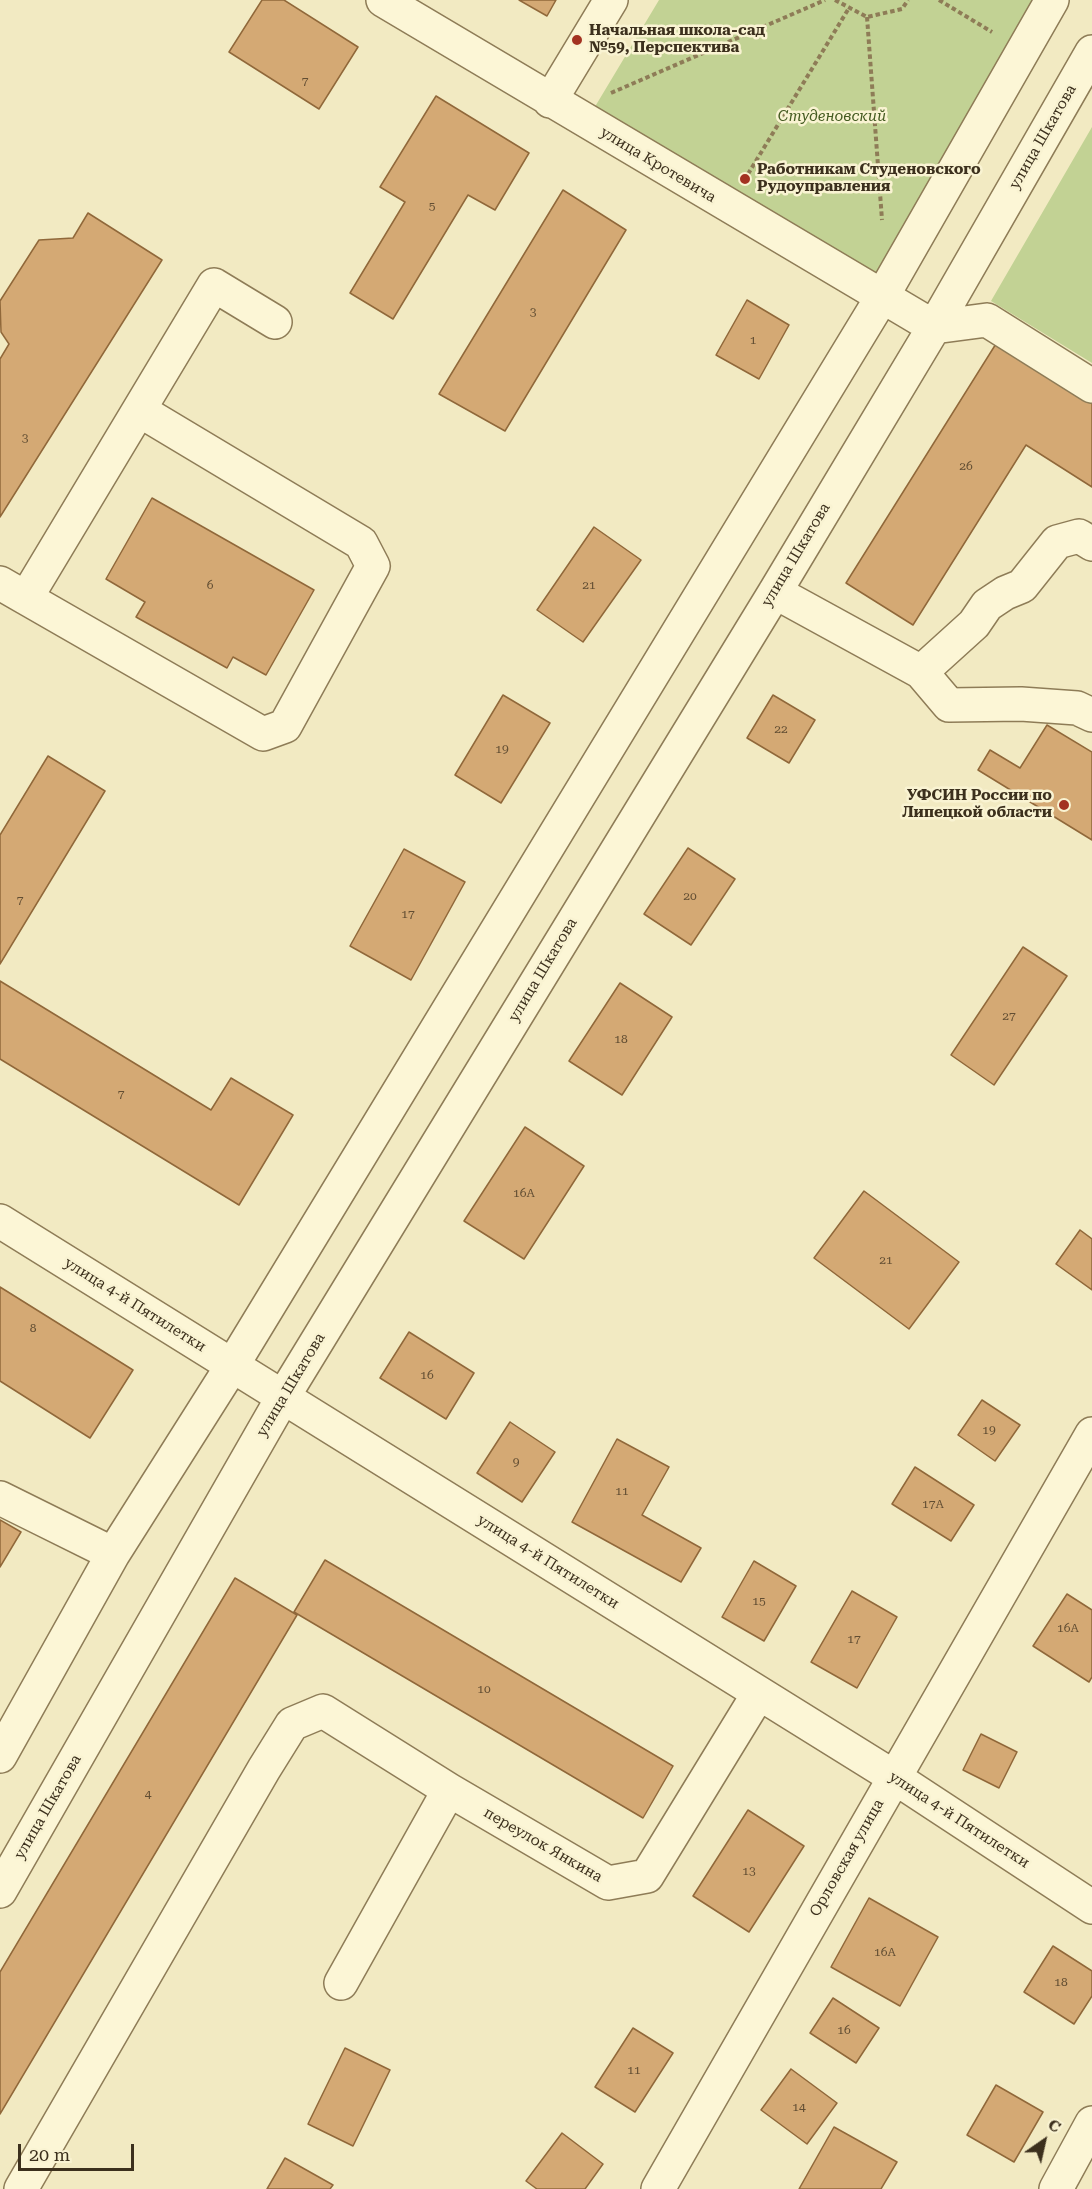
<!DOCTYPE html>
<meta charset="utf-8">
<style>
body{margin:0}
#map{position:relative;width:1092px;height:2189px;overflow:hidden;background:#f2eac2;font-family:"Roboto Serif",serif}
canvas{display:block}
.north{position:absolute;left:1014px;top:2111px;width:60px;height:60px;-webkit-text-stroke:4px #f9f3d2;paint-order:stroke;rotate:34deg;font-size:16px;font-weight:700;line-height:24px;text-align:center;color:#3c301d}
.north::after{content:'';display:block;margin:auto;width:21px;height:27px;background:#3c301d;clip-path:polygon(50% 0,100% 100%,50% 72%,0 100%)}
.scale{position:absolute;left:18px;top:2144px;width:116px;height:27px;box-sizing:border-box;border:3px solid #3c301d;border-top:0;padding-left:8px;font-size:18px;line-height:21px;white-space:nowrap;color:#3c301d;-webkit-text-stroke:4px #f9f3d2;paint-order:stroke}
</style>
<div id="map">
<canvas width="1092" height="2189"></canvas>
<div class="north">С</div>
<div class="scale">20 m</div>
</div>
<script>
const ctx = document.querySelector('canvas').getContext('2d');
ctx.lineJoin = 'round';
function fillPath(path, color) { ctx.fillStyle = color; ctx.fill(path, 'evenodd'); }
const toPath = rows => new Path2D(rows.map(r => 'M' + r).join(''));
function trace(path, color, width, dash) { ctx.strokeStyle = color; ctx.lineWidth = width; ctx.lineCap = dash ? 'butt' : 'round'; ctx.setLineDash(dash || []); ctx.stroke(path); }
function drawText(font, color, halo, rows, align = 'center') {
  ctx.font = font + ' "Roboto Serif",serif'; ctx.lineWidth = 5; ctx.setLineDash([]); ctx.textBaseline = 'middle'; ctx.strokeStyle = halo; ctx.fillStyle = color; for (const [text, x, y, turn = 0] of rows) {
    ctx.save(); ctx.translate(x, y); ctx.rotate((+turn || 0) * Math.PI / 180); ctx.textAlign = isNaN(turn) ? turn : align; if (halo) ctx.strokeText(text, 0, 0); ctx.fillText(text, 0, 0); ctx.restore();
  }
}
fillPath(toPath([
 [659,0,1033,0,873,278,593,110],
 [1092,127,1092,363,991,301]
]), '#c2d294');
const building = toPath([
 [262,0,284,0,358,47,319,109,229,52,262,0],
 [519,0,556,0,547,16,519,0],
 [436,96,529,153,495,210,468,195,393,319,350,293,405,202,380,187,436,96],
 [563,190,626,230,505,431,439,394,563,190],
 [88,213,162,260,0,517,0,359,9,344,1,332,0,301,39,240,73,238,88,213],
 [747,300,789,325,759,379,716,355,747,300],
 [999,339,1092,397,1092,487,1026,445,913,625,846,583,999,339],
 [152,498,314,590,266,675,233,657,227,668,136,617,145,602,106,579,152,498],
 [594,527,641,560,583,642,537,610,594,527],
 [503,695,550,723,501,803,455,775,503,695],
 [773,695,815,720,789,763,747,738,773,695],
 [1047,725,1092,752,1092,840,978,770,990,750,1020,768,1047,725],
 [48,756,105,791,0,964,0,835,48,756],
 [688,848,735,879,691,945,644,914,688,848],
 [404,849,465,882,411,980,350,946,404,849],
 [1023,947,1067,976,994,1085,951,1055,1023,947],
 [0,981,211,1110,231,1078,293,1115,239,1205,0,1059,0,981],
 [620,983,672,1017,622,1095,569,1061,620,983],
 [525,1127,584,1166,524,1259,464,1221,525,1127],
 [864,1191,959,1262,909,1329,814,1258,864,1191],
 [1080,1230,1092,1239,1092,1290,1056,1264,1080,1230],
 [0,1287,133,1370,90,1438,0,1381,0,1287],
 [409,1332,474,1373,446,1419,380,1378,409,1332],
 [982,1400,1020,1425,995,1461,958,1435,982,1400],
 [510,1422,555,1452,522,1502,477,1473,510,1422],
 [617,1439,669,1467,642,1515,701,1548,681,1582,572,1522,617,1439],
 [915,1467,974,1505,951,1541,892,1504,915,1467],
 [0,1520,21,1532,0,1567,0,1520],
 [325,1560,673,1766,643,1818,294,1612,325,1560],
 [754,1561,796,1586,764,1641,722,1617,754,1561],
 [235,1578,297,1615,0,2114,0,1972,235,1578],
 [852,1591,897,1617,857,1688,811,1662,852,1591],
 [1067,1594,1092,1610,1092,1677,1089,1682,1033,1646,1067,1594],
 [981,1734,1017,1752,999,1788,963,1770,981,1734],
 [748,1810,804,1846,749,1932,693,1896,748,1810],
 [869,1898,938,1937,900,2006,831,1967,869,1898],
 [1053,1946,1092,1971,1092,1996,1074,2024,1024,1992,1053,1946],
 [833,1998,879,2028,856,2063,810,2033,833,1998],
 [633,2028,673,2053,635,2112,595,2087,633,2028],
 [345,2048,390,2070,353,2146,308,2124,345,2048],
 [791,2069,837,2103,807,2144,761,2110,791,2069],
 [996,2085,1043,2112,1014,2162,967,2135,996,2085],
 [834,2127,897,2162,881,2189,799,2189,834,2127],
 [562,2133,603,2164,585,2189,537,2189,526,2181,562,2133],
 [285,2158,333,2185,330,2189,267,2189,285,2158]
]);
fillPath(building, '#d4a974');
trace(building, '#90683a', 1.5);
const minor = toPath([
 [383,0,934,327],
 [550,101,611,0],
 [934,327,987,320,1092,386],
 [0,583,26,598,214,285,275,322],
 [775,592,921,672,949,705,1021,704,1077,708,1092,715],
 [26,598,263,734,285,726,373,566,361,543,139,410],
 [921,672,974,624,987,605,1005,593,1022,586,1057,542,1079,536,1092,544],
 [0,1221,894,1777,1092,1907],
 [0,1498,113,1554],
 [0,1756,113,1554,232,1366,882,297,1052,0],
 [0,1891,283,1397,775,592,934,327,1092,52],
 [341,1983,449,1790,608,1883,647,1876,759,1693],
 [21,2189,264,1769,292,1724,323,1711,449,1790],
 [658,2189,1092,1434],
 [1056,2189,1092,2123]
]);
trace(minor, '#8e7c57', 36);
trace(toPath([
 [835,0,867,17,902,9,908,0],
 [939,0,992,32],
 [867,17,882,220],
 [611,93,825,0],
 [748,174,849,8]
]), '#8e7c57', 4, [4.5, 3]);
trace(minor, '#fcf6d6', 33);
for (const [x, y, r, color] of [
 [577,40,6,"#a33221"],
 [745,179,6,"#a33221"],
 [1064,805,6,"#a33221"]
]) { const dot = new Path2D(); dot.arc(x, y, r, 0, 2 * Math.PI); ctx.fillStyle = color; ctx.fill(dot); trace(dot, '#f9f3d2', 2); }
drawText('12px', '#624e33', null, [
 ["7",305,81],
 ["5",432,206],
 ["3",533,312],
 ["1",753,340],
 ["3",25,438],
 ["26",966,466],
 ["6",210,585],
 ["21",589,585],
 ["22",781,729],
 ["19",502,749],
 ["20",690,896],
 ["7",20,900],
 ["17",408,914],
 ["27",1009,1016],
 ["18",621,1039],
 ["7",121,1094],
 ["16А",524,1193],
 ["21",886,1260],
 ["8",33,1328],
 ["16",427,1375],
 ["19",989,1430],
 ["9",516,1462],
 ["11",622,1491],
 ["17А",933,1504],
 ["15",759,1601],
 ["16А",1068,1628],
 ["17",854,1639],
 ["10",484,1689],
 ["4",148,1794],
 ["13",749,1871],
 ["16А",885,1952],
 ["18",1061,1982],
 ["16",844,2030],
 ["11",634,2070],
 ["14",799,2107]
]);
drawText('bold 15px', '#3c301d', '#f9f3d2', [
 ["Начальная школа-сад",589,31],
 ["№59, Перспектива",589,48],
 ["Работникам Студеновского",757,170],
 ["Рудоуправления",757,187],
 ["УФСИН России по",1052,796,"right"],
 ["Липецкой области",1052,813,"right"]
], 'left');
drawText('italic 15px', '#445b21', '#f9f3d2', [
 ["Студеновский",832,117]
]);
drawText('15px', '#3c301d', '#f9f3d2', [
 ["улица Шкатова",1043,137,-60],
 ["улица Кротевича",658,165,31],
 ["улица Шкатова",796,555,-59],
 ["улица Шкатова",543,970,-59],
 ["улица 4-й Пятилетки",135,1305,32],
 ["улица Шкатова",291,1385,-59],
 ["улица 4-й Пятилетки",548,1562,32],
 ["улица Шкатова",48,1807,-60],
 ["улица 4-й Пятилетки",959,1820,33],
 ["переулок Янкина",543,1845,30],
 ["Орловская улица",847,1858,-60]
]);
</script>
